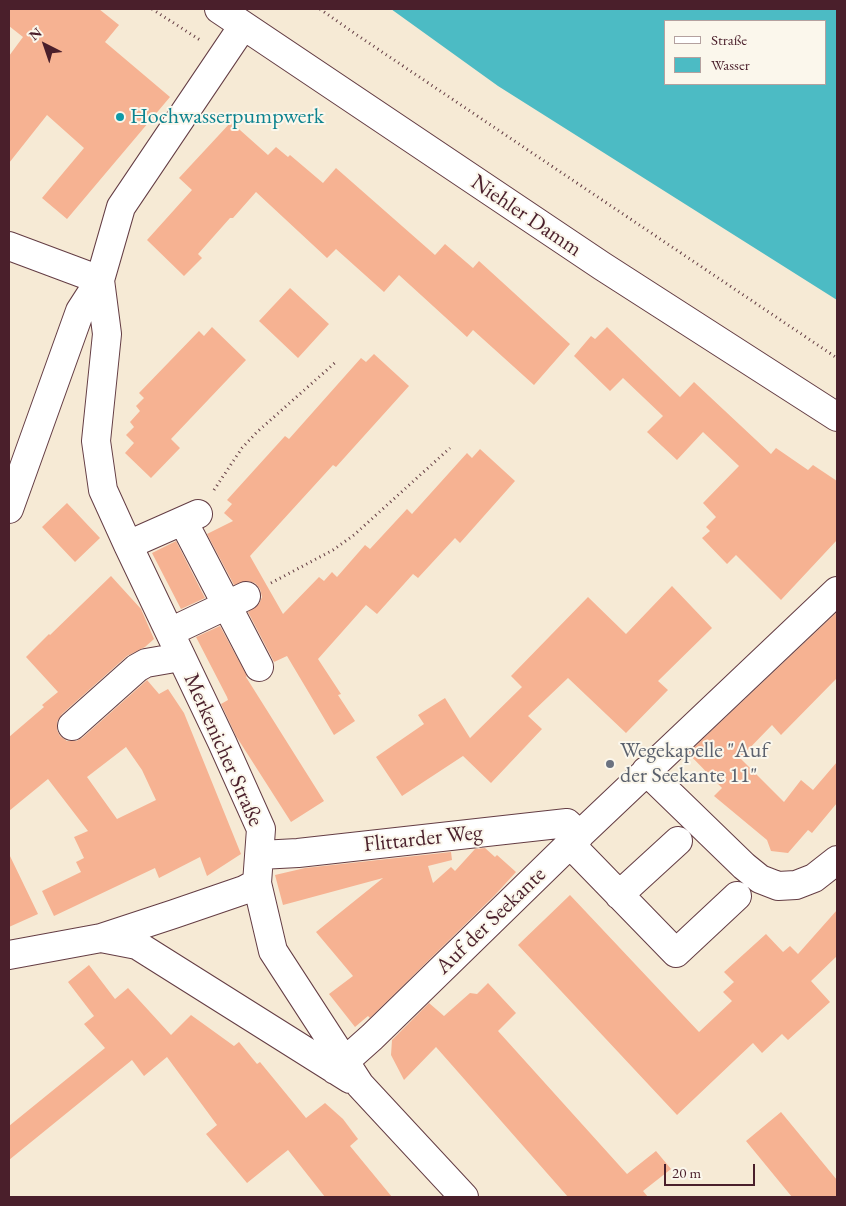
<!DOCTYPE html>
<meta charset="utf-8">
<style>
body{margin:0}
#map{position:relative;width:846px;height:1206px;overflow:hidden;background:#f6ead5;font-family:"EB Garamond",serif}
canvas{display:block}
.frame{position:absolute;inset:0;border:10px solid #4a1f2b;pointer-events:none}
.legend{position:absolute;left:664px;top:20px;width:162px;height:65px;box-sizing:border-box;background:#fbf7ec;border:1px solid #b4a19f;margin:0;padding:6px 9px;list-style:none;font-size:15px;color:#4a1f2b}
.legend li{display:flex;align-items:center;gap:10px;height:25px}
.legend b{width:25px;border:1px solid #b4a19f}
.north{position:absolute;left:20px;top:20px;width:50px;height:50px;-webkit-text-stroke:4px #fbf7ec;paint-order:stroke;rotate:319deg;font-size:14px;font-weight:700;line-height:20px;text-align:center;color:#4a1f2b}
.north::after{content:'';display:block;margin:auto;width:18px;height:22px;background:#4a1f2b;clip-path:polygon(50% 0,100% 100%,50% 72%,0 100%)}
.scale{position:absolute;left:664px;top:1164px;width:91px;height:22px;box-sizing:border-box;border:2px solid #4a1f2b;border-top:0;padding-left:6px;font-size:15px;line-height:18px;white-space:nowrap;color:#4a1f2b;-webkit-text-stroke:4px #fbf7ec;paint-order:stroke}
</style>
<div id="map">
<canvas width="846" height="1206"></canvas>
<div class="frame"></div>
<ul class="legend">
<li><b style="height:6px;background:#fff"></b>Straße</li>
<li><b style="height:14px;background:#4cbbc4"></b>Wasser</li>
</ul>
<div class="north">N</div>
<div class="scale">20 m</div>
</div>
<script>
const ctx = document.querySelector('canvas').getContext('2d');
ctx.lineJoin = 'round';
function fillPath(path, color) { ctx.fillStyle = color; ctx.fill(path, 'evenodd'); }
const toPath = rows => new Path2D(rows.map(r => 'M' + r).join(''));
function trace(path, color, width, dash) { ctx.strokeStyle = color; ctx.lineWidth = width; ctx.lineCap = dash ? 'butt' : 'round'; ctx.setLineDash(dash || []); ctx.stroke(path); }
function drawText(font, color, halo, rows, align = 'center') {
  ctx.font = font + ' "EB Garamond",serif'; ctx.lineWidth = 4; ctx.setLineDash([]); ctx.textBaseline = 'middle'; ctx.strokeStyle = halo; ctx.fillStyle = color; for (const [text, x, y, turn = 0] of rows) {
    ctx.save(); ctx.translate(x, y); ctx.rotate((+turn || 0) * Math.PI / 180); ctx.textAlign = isNaN(turn) ? turn : align; if (halo) ctx.strokeText(text, 0, 0); ctx.fillText(text, 0, 0); ctx.restore();
  }
}
fillPath(toPath([
 [391,9,837,9,837,300,498,86],
 [665,21,825,21,825,84,665,84]
]), '#4cbbc4');
fillPath(toPath([
 [9,9,99,9,119,25,105,42,170,97,67,219,42,198,84,148,47,115,9,163,9,56,23,37,9,26],
 [231,122,268,155,276,147,288,157,290,155,323,183,336,168,435,255,445,244,473,268,479,261,570,344,534,385,473,330,467,337,399,275,384,292,336,249,327,258,256,192,233,218,230,218,198,254,202,258,184,276,147,240,192,190,179,178],
 [290,288,329,324,298,358,259,321],
 [212,327,246,360,171,439,180,448,151,478,125,453,134,443,126,435,134,427,130,422,140,411,136,406,144,398,139,393,199,331,204,336],
 [607,327,680,397,694,382,771,454,776,448,808,470,813,465,837,481,837,540,781,600,736,555,727,564,702,538,710,531,706,527,716,517,703,503,739,466,703,432,677,460,647,432,663,416,623,378,610,391,574,356,591,336,595,339],
 [374,354,409,386,336,467,333,465,250,556,283,614,319,577,324,581,332,572,337,577,365,545,370,549,407,509,412,514,467,453,472,458,480,449,515,481,460,543,455,538,418,578,413,574,377,614,366,605,318,659,341,694,338,695,355,721,334,735,287,656,274,662,248,612,259,604,262,597,260,589,255,583,248,581,234,585,207,534,233,521,224,513,232,504,227,500,285,436,289,439,361,358,366,362],
 [67,503,100,538,75,562,42,527],
 [176,541,205,598,181,609,152,553],
 [111,576,141,609,154,639,145,647,127,656,62,714,57,722,57,730,60,736,67,741,76,741,82,738,146,681,147,680,159,694,168,689,184,713,241,854,207,876,200,857,159,878,155,868,54,916,42,891,81,872,76,862,84,858,74,837,88,831,48,779,9,811,9,737,44,707,42,705,58,692,26,657,49,634,50,635],
 [126,747,142,770,156,800,117,819,87,777],
 [672,586,712,628,658,681,668,690,626,733,568,678,528,716,542,729,491,783,463,756,402,796,376,757,424,724,418,715,445,698,470,738,522,687,511,676,588,597,626,634],
 [837,612,837,678,781,735,772,725,740,758,784,802,801,780,813,790,837,762,837,803,812,833,808,830,788,853,771,851,767,840,714,796,722,788,688,753],
 [220,626,247,676,246,677,324,801,291,822,236,736,221,704,228,700,227,697,196,637],
 [485,848,495,857,497,855,516,872,495,895,370,1018,368,1016,355,1027,329,994,353,976,316,932,383,878,283,905,275,875,305,868,451,852,452,860,428,866,433,883,451,867,455,871,475,849],
 [9,854,38,914,9,927],
 [570,895,699,1032,732,1001,723,992,734,982,724,972,766,934,783,952,790,946,798,954,837,910,837,956,811,981,830,1002,788,1040,782,1034,762,1053,753,1043,677,1115,518,945],
 [89,965,115,999,128,988,171,1035,191,1015,234,1046,239,1042,257,1064,260,1062,306,1118,325,1103,343,1119,358,1139,350,1146,392,1197,325,1197,288,1150,247,1183,206,1134,217,1125,167,1057,144,1076,132,1060,9,1160,9,1126,105,1048,84,1024,94,1016,68,982],
 [488,983,516,1013,498,1031,627,1174,656,1151,671,1169,643,1191,648,1197,568,1197,436,1047,404,1080,391,1055,392,1040,429,1003,444,1016,470,993,477,994],
 [781,1112,837,1180,837,1197,792,1197,746,1141]
]), '#f6b292');
const minor = toPath([
 [219,9,602,266,837,417],
 [243,26,121,207,100,280,107,334,96,441,103,490,128,545,222,742,261,829,257,883,273,951,360,1085,464,1197],
 [9,246,100,280],
 [9,509,80,311,100,280],
 [183,521,259,667],
 [128,545,198,514],
 [170,632,246,596],
 [72,726,137,668,146,663,169,659,180,655],
 [646,771,744,866,760,879,778,886,796,885,814,878,837,860],
 [570,844,676,953,737,896],
 [260,855,298,853,567,823,580,835],
 [619,895,678,841],
 [101,938,137,945,350,1079],
 [9,955,101,938,174,914,244,890,257,883],
 [335,1070,372,1037,570,844,837,591]
]);
trace(minor, '#643d44', 30);
trace(toPath([
 [152,9,200,40],
 [320,9,354,33,837,358],
 [214,490,242,448,257,432,337,361],
 [271,583,333,550,354,535,450,448]
]), '#643d44', 3, [1, 4]);
trace(minor, '#fff', 28);
for (const [x, y, r, color] of [
 [120,117,5,"#0f9aa8"],
 [610,764,5,"#6b7280"]
]) { const dot = new Path2D(); dot.arc(x, y, r, 0, 2 * Math.PI); ctx.fillStyle = color; ctx.fill(dot); trace(dot, '#fbf7ec', 2); }
drawText('22px', '#0d838f', '#fbf7ec', [
 ["Hochwasserpumpwerk",130,117]
], 'left');
drawText('22px', '#4a1f2b', '#fbf7ec', [
 ["Niehler Damm",526,216,34],
 ["Merkenicher Straße",223,750,66],
 ["Flittarder Weg",423,839,-6],
 ["Auf der Seekante",491,921,-44]
]);
drawText('22px', '#5b616d', '#fbf7ec', [
 ["Wegekapelle \"Auf",620,751],
 ["der Seekante 11\"",620,776]
], 'left');
</script>
